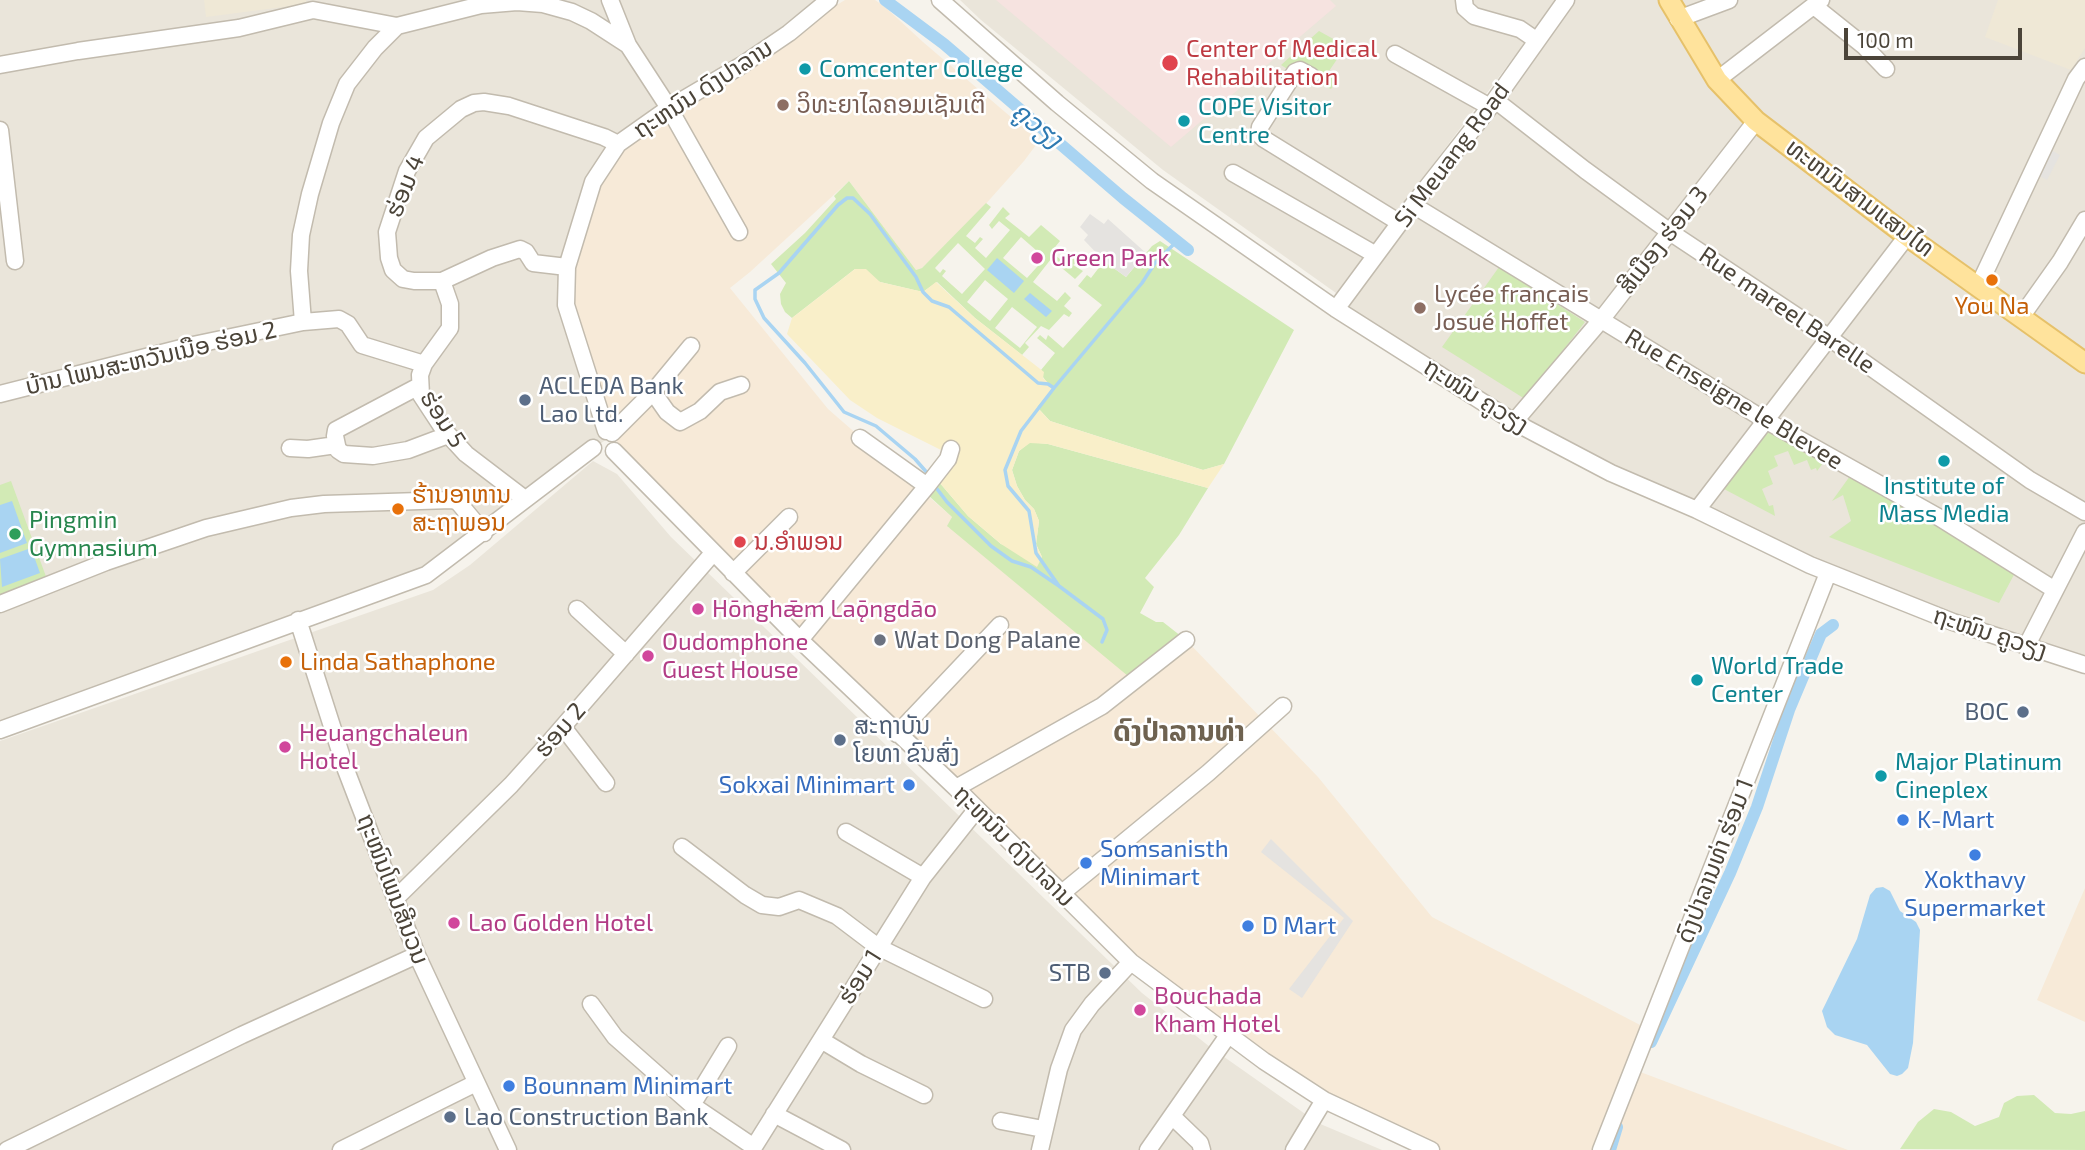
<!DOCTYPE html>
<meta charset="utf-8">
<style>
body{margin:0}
#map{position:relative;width:2085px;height:1150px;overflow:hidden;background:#f6f3ec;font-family:"Exo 2",sans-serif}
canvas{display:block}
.scale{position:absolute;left:1844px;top:28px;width:178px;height:32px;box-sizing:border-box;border:4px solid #4b4439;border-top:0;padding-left:9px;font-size:21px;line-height:24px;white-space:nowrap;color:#4b4439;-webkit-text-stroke:5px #fff;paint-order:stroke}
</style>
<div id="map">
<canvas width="2085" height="1150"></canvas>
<div class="scale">100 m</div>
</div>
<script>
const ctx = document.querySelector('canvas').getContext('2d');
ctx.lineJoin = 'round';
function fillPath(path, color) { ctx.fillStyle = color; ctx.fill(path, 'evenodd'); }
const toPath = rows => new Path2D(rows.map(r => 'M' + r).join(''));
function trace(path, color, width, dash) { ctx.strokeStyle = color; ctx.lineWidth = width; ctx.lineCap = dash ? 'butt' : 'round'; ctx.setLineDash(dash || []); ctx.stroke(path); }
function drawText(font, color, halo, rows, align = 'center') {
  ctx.font = font + ' "Exo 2","Noto Sans Lao",sans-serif'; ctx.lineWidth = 5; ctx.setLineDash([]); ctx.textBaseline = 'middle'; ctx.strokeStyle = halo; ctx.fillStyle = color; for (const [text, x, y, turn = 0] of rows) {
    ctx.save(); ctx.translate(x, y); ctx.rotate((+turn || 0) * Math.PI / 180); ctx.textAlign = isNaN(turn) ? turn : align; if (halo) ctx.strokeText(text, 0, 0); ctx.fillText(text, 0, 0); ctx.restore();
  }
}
fillPath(toPath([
 [0,0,829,0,612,435,426,575,0,730],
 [960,0,1557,0,1336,293,1163,170,981,20],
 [1570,0,2085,0,2085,673,1953,622,1611,473,1336,309],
 [593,461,617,474,671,537,1142,993,1210,1047,1318,1123,1382,1150,0,1150,0,741,433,590,470,565]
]), '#eae5da');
fillPath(toPath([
 [845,0,875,0,885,7,923,42,1039,141,1024,161,975,216,922,268,916,270,849,181,750,272,730,288,828,409,952,517,948,527,1186,640,1318,777,1432,917,1644,1027,1627,1067,1848,1150,1421,1150,1400,1141,1133,967,659,499,612,435,573,329,569,256,617,144,788,34],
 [2085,888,2085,1022,2037,1000]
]), '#f7ead8');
fillPath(toPath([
 [204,0,306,0,306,4,206,17],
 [1998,0,2085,0,2085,48,2071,70,1985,37]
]), '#efe8d6');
fillPath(toPath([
 [996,0,1330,0,1336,6,1171,147]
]), '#f6e3e0');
fillPath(toPath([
 [1319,31,1346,46,1327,74,1337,81,1331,89,1316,83,1314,86,1281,65],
 [849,181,916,270,922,268,986,203,991,207,966,236,975,243,980,237,983,239,975,248,986,258,1010,230,999,221,992,229,989,225,1003,207,1010,214,1005,218,1029,237,1041,225,1060,241,1051,252,1065,263,1072,255,1078,261,1073,265,1083,271,1075,279,1051,259,1033,282,1057,301,1065,292,1071,298,1064,306,1072,313,1069,317,1064,314,1049,330,1041,326,1025,343,1029,347,1022,355,975,318,937,282,923,292,880,282,855,269,792,318,785,312,781,304,780,294,786,283,771,264,805,233,836,199,834,196],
 [1021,237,1045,258,1027,278,1003,258],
 [958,243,985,269,962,294,942,276,946,271,943,269,940,273,935,268],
 [985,280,1008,299,990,321,967,302],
 [1012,307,1037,327,1020,348,995,328],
 [1160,241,1294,330,1224,464,1203,470,1050,421,1037,407,1048,384,1043,377,1043,372,1041,370,1055,353,1037,338,1040,335,1046,340,1048,335,1063,348,1102,305,1078,286,1087,275,1091,278,1104,261,1126,277,1152,246],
 [1499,267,1585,322,1525,399,1442,347],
 [1765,426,1827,458,1817,471,1816,468,1811,470,1807,460,1794,465,1788,451,1774,456,1778,466,1768,471,1773,484,1762,489,1769,506,1773,505,1775,516,1724,489],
 [1030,442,1048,444,1208,488,1179,535,1145,578,1154,587,1140,613,1156,622,1163,622,1186,640,1134,681,947,526,952,517,929,496,939,482,968,516,1001,544,1042,557,1036,544,1039,521,1034,509,1025,500,1017,486,1012,470,1019,451],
 [1850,476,2017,569,1999,603,1829,537,1851,521,1843,495,1832,501],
 [11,481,48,582,0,602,0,485],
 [2034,1095,2055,1113,2071,1114,2085,1111,2085,1150,1900,1149,1918,1122,1934,1109,1951,1112,1975,1126,1999,1117,2004,1103,2017,1096]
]), '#d2eab5');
fillPath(toPath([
 [855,269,866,269,880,282,923,292,936,282,975,318,1044,372,1043,378,1054,388,1037,407,1050,421,1203,470,1224,464,1208,488,1048,444,1030,443,1019,451,1012,470,1017,486,1025,500,1034,509,1039,521,1036,544,1042,557,1037,567,1001,544,968,516,939,482,955,457,877,418,850,400,787,334,792,318]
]), '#f9efc9');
fillPath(toPath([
 [2049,149,2060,155,2047,180,2036,174],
 [1090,214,1104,224,1108,219,1146,253,1126,277,1104,261,1084,240,1088,235,1080,227],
 [1271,839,1353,921,1302,998,1289,989,1344,918,1261,852]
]), '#e5e3e0');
fillPath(toPath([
 [997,258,1024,281,1014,293,987,270],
 [1030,293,1052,311,1046,317,1024,299],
 [12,501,27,543,0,553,0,505],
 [31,548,40,573,2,587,0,559],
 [1883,887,1890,891,1900,911,1916,922,1920,930,1913,1043,1908,1068,1902,1074,1897,1076,1890,1074,1867,1045,1835,1035,1827,1027,1822,1011,1857,939,1870,895,1876,888]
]), '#a9d4f2');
trace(toPath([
 [1054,388,1142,283,1155,263,1177,241],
 [929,475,915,459,876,426,844,412,805,363,764,318,755,299,755,290,779,273,838,205,847,198,853,198,870,214,916,277,923,292,932,301,949,307,1038,383,1048,384,1054,388,1021,431,1005,470,1008,486,1029,511,1036,553,1059,586,1103,619,1107,630,1102,642],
 [934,485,947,502,991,546,1012,561,1031,567,1059,586]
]), '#a9d4f2', 3.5);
trace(toPath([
 [885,0,944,44,1123,198,1188,250],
 [1651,1042,1730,873,1757,807,1789,710,1821,634,1833,625],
 [1610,1150,1617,1127]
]), '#a9d4f2', 12);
const minor = toPath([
 [610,0,628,45],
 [940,0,1057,103,1152,181,1336,309,1514,422,1611,473,1697,510,1810,565,1953,622,2085,665],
 [1464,0,1465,8,1474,16,1520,29,1536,40],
 [1814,6,1864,46,1886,69],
 [1678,19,1729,0],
 [1395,54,1490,107],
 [0,65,78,51,239,28,313,10,397,26,481,5,517,2,543,4,572,12,591,21,628,45,669,108,739,232],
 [1311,76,1300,70,1295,72,1260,127,1259,134,1264,139,1400,223],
 [1717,80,1821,0],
 [1495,100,1585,170,1670,232,1828,337,2030,480,2085,512],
 [0,130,15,261],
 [1233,173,1376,255],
 [1413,205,1765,420,1940,518,2055,590],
 [442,281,492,258,520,249,526,252,533,263,567,267],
 [1979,285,2076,79,2085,67],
 [1336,309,1413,205,1490,107,1566,0],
 [2021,317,2060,262,2085,220],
 [303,322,299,271,301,235,310,194,331,123,347,84,375,48,397,26],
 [419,386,336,430,335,436,338,450,344,454,373,456,408,450,448,435],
 [653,392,667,412,680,422,700,411,720,392,741,385],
 [0,394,193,345,303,322,339,319,348,324,362,345,424,364],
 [1514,422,1601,320,1756,121],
 [606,431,566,305,567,267,593,182,618,144,669,108,742,65,789,33,829,0],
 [612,433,653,392,691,346],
 [290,448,308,449,336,445],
 [614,451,800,640,956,788,1131,962,1264,1061,1324,1100,1431,1150],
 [927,486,948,459,951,449],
 [525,499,466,454,444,430,421,395,420,375,424,364,450,328,450,304,442,281,414,281,403,279,393,270,389,258,387,232,407,171,426,138,461,109,474,103,484,102,509,106,604,137,618,144],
 [1697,510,1907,236],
 [733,573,789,517],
 [0,604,106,562,206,528,291,508,324,504,452,500,458,502,484,533],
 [577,609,626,654],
 [298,620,346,770,417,955,508,1150],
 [800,640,927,486,860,438],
 [2027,645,2085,532],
 [563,727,606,783],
 [0,730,426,575,593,448],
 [897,734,1000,625],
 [956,788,1102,706,1186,640],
 [846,832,923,877],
 [682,847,745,895,762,905,779,907,799,900,837,916,878,947,984,999],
 [1062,893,1208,773,1283,706],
 [396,898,511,785,547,745,713,553],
 [591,1004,615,1037,692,1105,754,1147],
 [821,1040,861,1064,924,1095],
 [692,1105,728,1046],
 [774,1114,842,1150],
 [1173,1117,1200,1143,1202,1150],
 [1001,1121,1043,1129],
 [7,1150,242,1035,417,955],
 [341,1150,476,1083],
 [752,1150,923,877,976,810],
 [1040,1150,1059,1069,1073,1030,1092,1004,1131,962],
 [1148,1150,1229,1034],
 [1294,1150,1324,1100],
 [1601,1150,1828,573]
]);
const major = toPath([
 [1669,0,1717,80,1756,121,1907,236,2085,363]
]);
trace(minor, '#c2bbae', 19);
trace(major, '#e6c16a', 23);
trace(minor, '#fff', 16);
trace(major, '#ffe39c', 19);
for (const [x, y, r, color] of [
 [1170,63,9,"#e0444e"],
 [805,69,7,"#0f9aa8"],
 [783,105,7,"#8d6e63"],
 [1184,121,7,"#0f9aa8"],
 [1037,258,7,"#d1479c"],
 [1992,280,7,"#e8710a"],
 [1420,308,7,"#8d6e63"],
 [525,400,7,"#5c6f8a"],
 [1944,461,7,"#0f9aa8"],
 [398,509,7,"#e8710a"],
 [15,534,7,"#2e9e5b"],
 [740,542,7,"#e0444e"],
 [698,609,7,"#d1479c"],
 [880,640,7,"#6b7280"],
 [648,656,7,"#d1479c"],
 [286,662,7,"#e8710a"],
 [1697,680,7,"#0f9aa8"],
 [2023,712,7,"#5c6f8a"],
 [840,740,7,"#5c6f8a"],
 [285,747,7,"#d1479c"],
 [1881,776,7,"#0f9aa8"],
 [909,785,7,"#3f7fe0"],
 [1903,820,7,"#3f7fe0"],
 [1975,855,7,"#3f7fe0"],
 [1086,863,7,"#3f7fe0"],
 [454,923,7,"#d1479c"],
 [1248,926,7,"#3f7fe0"],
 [1105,973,7,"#5c6f8a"],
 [1140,1010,7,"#d1479c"],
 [509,1086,7,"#3f7fe0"],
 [450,1117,7,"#5c6f8a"]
]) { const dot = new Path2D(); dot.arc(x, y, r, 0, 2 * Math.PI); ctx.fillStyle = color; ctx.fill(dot); trace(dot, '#fff', 2.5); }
drawText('24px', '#be3a42', '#fff', [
 ["Center of Medical",1186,49],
 ["Rehabilitation",1186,77],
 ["ນ.ອຳພອນ",754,542]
], 'left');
drawText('24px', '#0d838f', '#fff', [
 ["Comcenter College",819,69],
 ["COPE Visitor",1198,107],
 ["Centre",1198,135],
 ["Institute of",1944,486,"center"],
 ["Mass Media",1944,514,"center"],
 ["World Trade",1711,666],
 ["Center",1711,694],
 ["Major Platinum",1895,762],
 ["Cineplex",1895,790]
], 'left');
drawText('24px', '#4b4439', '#fff', [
 ["ຖະຫນົນ ດົງປາລານ",703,89,-33],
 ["Si Meuang Road",1452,155,-53],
 ["ຮ່ອມ 4",405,186,-68],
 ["ທະຫນົນສາມແສນໄທ",1860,198,37],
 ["ສີເມືອງ ຮ່ອມ 3",1663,240,-52],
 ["Rue mareel Barelle",1787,310,34],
 ["ບ້ານ ໂພນສະຫວັນເນືອ ຮ່ອມ 2",151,358,-13],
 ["ຖະໜົນ ຄູວຽງ",1476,396,32],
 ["Rue Enseigne le Blevee",1734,399,31],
 ["ຮ່ອມ 5",443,419,57],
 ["ຖະໜົນ ຄູວຽງ",1990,633,18],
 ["ຮ່ອມ 2",560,730,-49],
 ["ຖະຫນົນ ດົງປາລານ",1014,846,45],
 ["ດົງປ່າລານທ່າ ຮ່ອມ 1",1715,861,-69],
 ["ຖະໜົນໂພນສີນວນ",393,889,69],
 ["ຮ່ອມ 1",860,977,-58]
]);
drawText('24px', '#785e54', '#fff', [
 ["ວິທະຍາໄລຄອມເຊັນເຕີ",797,105],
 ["Lycée français",1434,294],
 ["Josué Hoffet",1434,322]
], 'left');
drawText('24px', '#b23c85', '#fff', [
 ["Green Park",1051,258],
 ["Hōnghǣm Laǭngdāo",712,609],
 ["Oudomphone",662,642],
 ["Guest House",662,670],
 ["Heuangchaleun",299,733],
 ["Hotel",299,761],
 ["Lao Golden Hotel",468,923],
 ["Bouchada",1154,996],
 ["Kham Hotel",1154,1024]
], 'left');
drawText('24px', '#c56008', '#fff', [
 ["You Na",1992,306,"center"],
 ["ຮ້ານອາຫານ",412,495],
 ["ສະຖາພອນ",412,523],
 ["Linda Sathaphone",300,662]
], 'left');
drawText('24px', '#4e5e75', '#fff', [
 ["ACLEDA Bank",539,386],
 ["Lao Ltd.",539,414],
 ["BOC",2009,712,"right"],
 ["ສະຖາບັນ",854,726],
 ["ໂຍທາ ຂົນສົ່ງ",854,754],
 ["STB",1091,973,"right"],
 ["Lao Construction Bank",464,1117]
], 'left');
drawText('24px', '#27864d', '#fff', [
 ["Pingmin",29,520],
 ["Gymnasium",29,548]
], 'left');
drawText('24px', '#5b616d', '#fff', [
 ["Wat Dong Palane",894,640]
], 'left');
drawText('24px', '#366cbe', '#fff', [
 ["Sokxai Minimart",895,785,"right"],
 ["K-Mart",1917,820],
 ["Somsanisth",1100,849],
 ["Minimart",1100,877],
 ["Xokthavy",1975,880,"center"],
 ["Supermarket",1975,908,"center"],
 ["D Mart",1262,926],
 ["Bounnam Minimart",523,1086]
], 'left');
drawText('italic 26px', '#2e7ab2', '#fff', [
 ["ຄູວຽງ",1037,125,39]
]);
drawText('bold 28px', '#6e6250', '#fff', [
 ["ດົງປ່າລານທ່າ",1179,732]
]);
</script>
